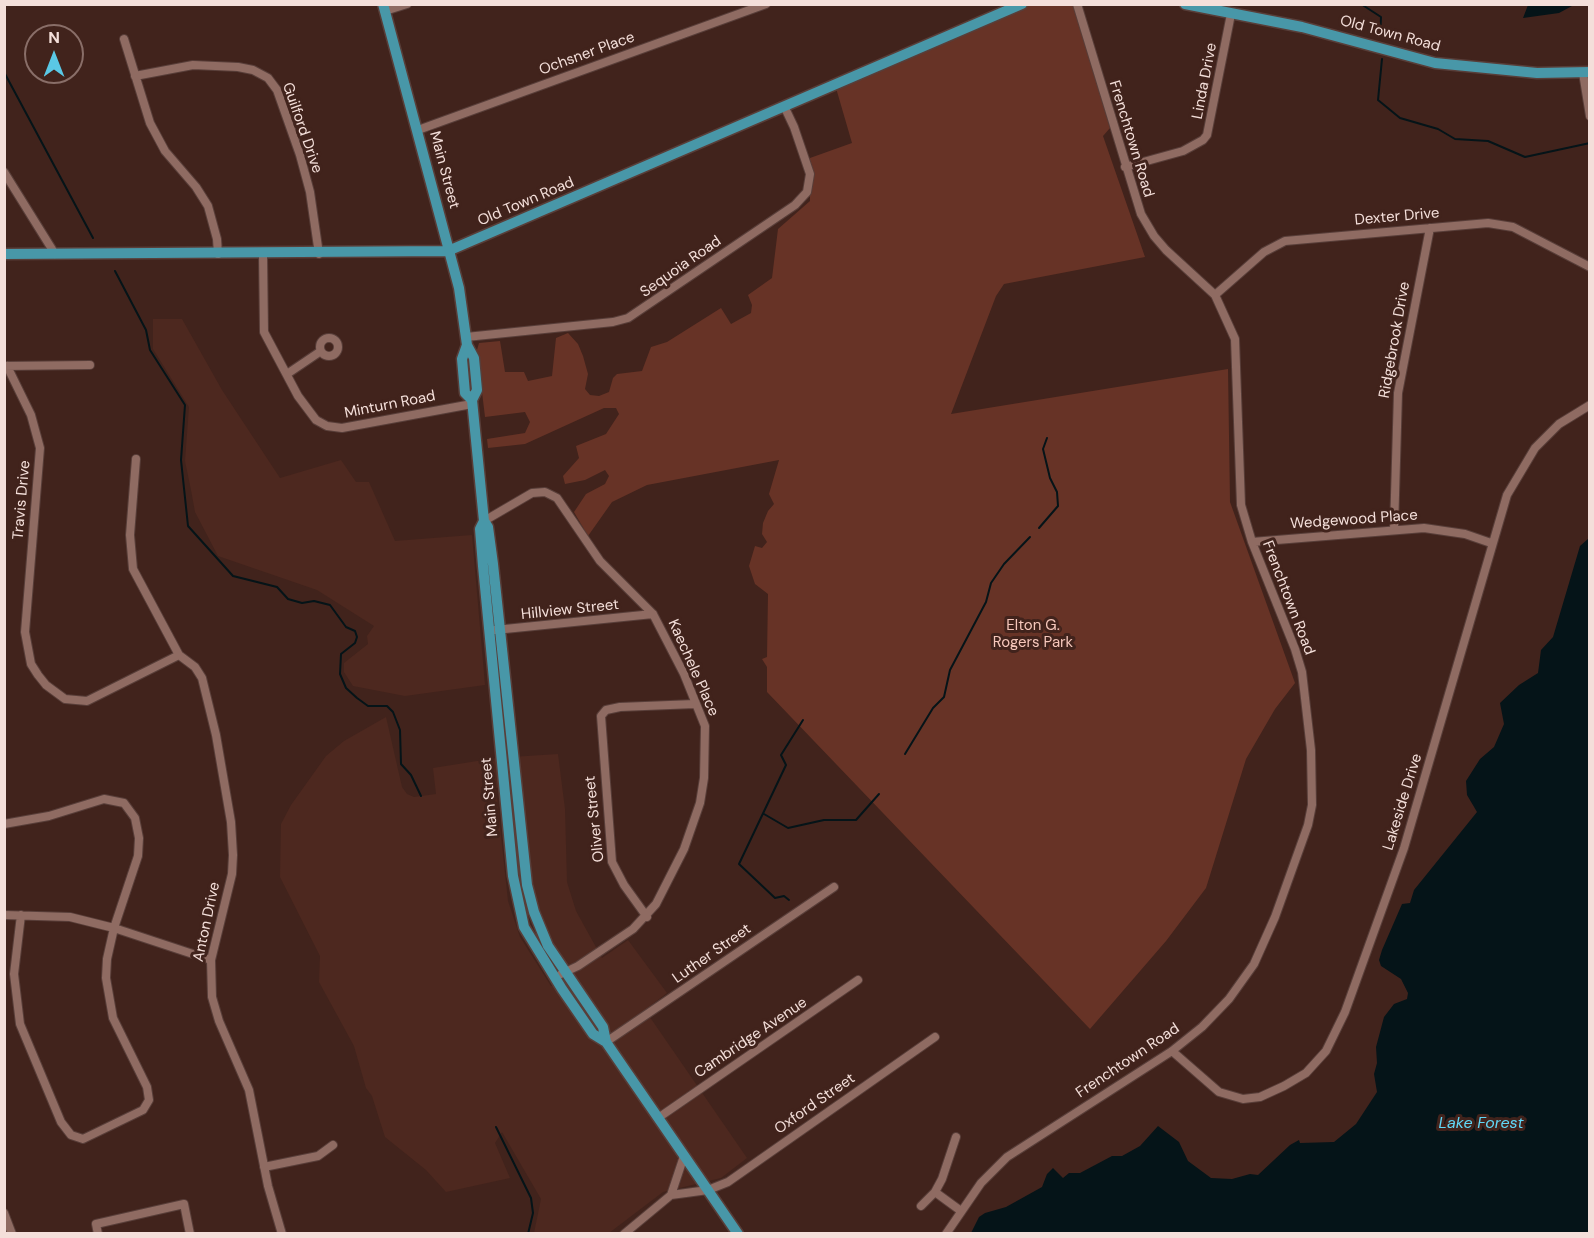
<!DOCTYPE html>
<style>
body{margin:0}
#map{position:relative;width:1594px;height:1238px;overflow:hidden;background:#41231c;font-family:"DM Sans",sans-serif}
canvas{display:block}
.frame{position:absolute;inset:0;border:6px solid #f4dfda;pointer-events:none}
.north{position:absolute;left:24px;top:24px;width:60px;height:60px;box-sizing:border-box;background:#41231c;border:2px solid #896e68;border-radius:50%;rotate:0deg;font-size:16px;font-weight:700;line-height:24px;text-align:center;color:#f4dfda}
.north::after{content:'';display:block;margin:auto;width:21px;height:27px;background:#5ac8e5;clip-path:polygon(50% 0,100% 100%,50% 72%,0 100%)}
</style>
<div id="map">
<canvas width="1594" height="1238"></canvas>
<div class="frame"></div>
<div class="north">N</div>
</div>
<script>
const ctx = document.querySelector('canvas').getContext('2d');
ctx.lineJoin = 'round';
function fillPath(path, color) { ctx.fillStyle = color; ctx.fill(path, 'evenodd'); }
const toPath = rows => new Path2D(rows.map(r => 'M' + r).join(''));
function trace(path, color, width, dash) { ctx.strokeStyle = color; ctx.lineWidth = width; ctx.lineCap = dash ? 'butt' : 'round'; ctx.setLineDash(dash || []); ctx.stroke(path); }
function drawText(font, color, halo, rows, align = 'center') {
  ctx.font = font + ' "DM Sans",sans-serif'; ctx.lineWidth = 6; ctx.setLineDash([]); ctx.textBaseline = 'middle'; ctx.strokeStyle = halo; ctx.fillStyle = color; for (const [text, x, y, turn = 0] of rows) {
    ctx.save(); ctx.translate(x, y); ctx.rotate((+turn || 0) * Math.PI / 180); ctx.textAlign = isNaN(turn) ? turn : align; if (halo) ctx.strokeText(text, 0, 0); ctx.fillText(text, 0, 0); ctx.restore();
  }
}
fillPath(toPath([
 [153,319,182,319,222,390,280,478,341,460,356,482,369,482,395,541,472,535,485,685,405,696,353,686,344,672,344,663,368,644,367,636,374,626,317,590,218,556,195,512,191,490,185,461,189,407,153,349],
 [386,717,402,787,407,794,414,797,436,794,433,768,496,758,558,754,565,809,567,882,576,911,602,958,628,940,667,993,645,1010,747,1158,721,1178,663,1192,609,1233,534,1233,541,1199,502,1132,495,1143,510,1178,446,1192,426,1170,385,1137,372,1096,366,1088,354,1046,319,982,320,956,280,877,281,824,291,805,326,756,344,741],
 [522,786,531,874,537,903,556,949,575,979,551,986,520,937,508,901,496,788]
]), '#4d281f');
fillPath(toPath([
 [1021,5,1074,5,1110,128,1103,136,1145,257,1004,284,996,296,951,414,1228,369,1230,502,1295,683,1275,709,1246,759,1206,888,1166,941,1090,1029,767,692,767,667,762,659,767,657,768,594,755,584,749,566,755,546,762,548,767,542,762,534,763,523,768,511,774,504,769,494,779,460,647,485,612,502,588,536,574,512,586,494,605,484,609,476,605,470,585,480,565,484,563,476,579,458,576,446,606,434,619,414,616,408,604,408,525,444,488,448,487,439,525,433,530,422,525,412,485,417,477,350,479,343,500,341,505,372,524,372,528,381,552,376,556,338,568,333,578,344,583,356,588,374,585,389,590,395,599,396,609,392,613,378,617,374,642,371,651,347,667,342,721,308,731,324,751,313,752,305,748,295,772,278,778,229,810,201,810,158,852,143,836,88]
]), '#673326');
fillPath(toPath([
 [1528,5,1528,4,1585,5,1572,6,1559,13,1523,18],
 [1589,538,1589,1233,971,1233,979,1217,985,1213,1006,1207,1042,1187,1047,1174,1053,1168,1063,1178,1069,1173,1080,1173,1112,1156,1122,1156,1140,1146,1158,1126,1179,1142,1188,1161,1211,1178,1232,1179,1250,1174,1258,1175,1290,1145,1299,1140,1300,1143,1334,1142,1356,1124,1377,1092,1374,1074,1377,1063,1376,1047,1384,1017,1394,1004,1407,999,1408,993,1401,979,1381,966,1379,960,1382,950,1402,904,1410,903,1414,890,1477,812,1467,795,1466,781,1480,759,1494,747,1504,724,1500,703,1519,685,1538,673,1541,650,1553,637,1580,546]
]), '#051418');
trace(toPath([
 [1361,4,1381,17,1380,37],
 [1382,59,1378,100,1400,118,1438,129,1455,139,1488,141,1525,157,1590,143],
 [4,72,93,238],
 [115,271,146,330,150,350,185,405,181,460,188,526,233,576,277,587,288,599,302,603,314,601,330,605,346,627,355,631,357,637,355,643,341,654,340,674,346,688,357,698,368,706,387,706,393,712,400,730,401,764,411,775,421,796],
 [1039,528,1058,506,1057,492,1050,478,1043,449,1047,438],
 [905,754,933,708,944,697,950,670,986,602,991,583,1004,564,1030,537],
 [764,814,788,828,824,820,856,820,879,794],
 [789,900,784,896,775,898,739,864,786,765,781,755,803,720],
 [496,1127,531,1198,533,1213,528,1234]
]), '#051418', 2);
const minor = toPath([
 [385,11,407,4],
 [124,39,150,123,165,151,196,187,208,206,217,239,218,254],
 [1583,73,1590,116],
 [135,76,193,65,238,67,253,70,268,78,277,90,300,155,310,192,319,254],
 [418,130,766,4],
 [1125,167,1183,151,1203,140,1207,135,1231,14],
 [4,172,55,254],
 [263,254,264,332,298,396,316,420,327,426,342,428,472,404],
 [1215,295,1264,252,1285,241,1488,223,1513,227,1590,267],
 [466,337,613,322,628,318,795,205,807,192,810,174,794,127,785,108],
 '320 347a9 9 0 1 1 18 0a9 9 0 1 1-18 0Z',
 [4,366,90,365],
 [7,366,31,415,40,448,25,632,31,664,38,675,46,685,65,699,87,701,179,655],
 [287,374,321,351],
 [136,459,130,535,133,569,179,655,195,667,202,678,216,735,231,822,233,855,232,874,211,960,212,997,219,1021,249,1090,268,1186,282,1234],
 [484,521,532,493,545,492,557,498,600,561,653,614,684,674,705,726,704,778,700,803,684,849,656,904,633,929,578,966,561,974],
 [1394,529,1398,393,1430,228],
 [1252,542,1424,528,1465,534,1491,543],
 [495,630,653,614],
 [4,824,49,816,104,799,124,803,135,818,139,838,138,856,114,928,107,959,106,978,113,1018,147,1087,149,1100,143,1110,83,1139,71,1135,61,1122,20,1024,14,974,21,915],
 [4,915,70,917,114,928,211,960],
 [647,917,624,885,612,862,601,716,606,710,620,707,695,704],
 [606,1042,834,887],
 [1172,1051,1219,1092,1243,1099,1260,1097,1284,1086,1306,1073,1326,1051,1345,1012,1404,848,1507,495,1535,448,1559,424,1590,405],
 [658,1118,858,980],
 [264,1167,318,1156,333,1145],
 [935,1192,961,1211],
 [671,1195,708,1190,728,1182,935,1037],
 [921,1206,935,1192,942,1179,956,1137],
 [4,1213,12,1234],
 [98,1234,96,1224,184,1204,190,1234],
 [624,1234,671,1195,684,1156],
 [946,1234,981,1183,1007,1157,1172,1051,1202,1027,1229,999,1254,964,1275,917,1308,825,1312,805,1311,750,1302,672,1295,649,1252,542,1241,505,1235,339,1215,295,1166,250,1154,236,1141,214,1077,4]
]);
const major = toPath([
 [383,4,459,288,467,345,462,359,465,393,472,400],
 [1185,4,1302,27,1435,63,1537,73,1590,72],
 [4,254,448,251,1022,4],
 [467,345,474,358,477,390,472,400,484,521,488,527,493,564,527,885,534,912,548,946,603,1027,606,1042],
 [484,521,480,529,483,566,513,876,524,927,562,989,593,1034,606,1042,738,1234]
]);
trace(minor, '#583e39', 10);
trace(major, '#583e39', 13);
trace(minor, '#8f6b62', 8);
trace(major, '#4897a8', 10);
drawText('15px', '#f4dfda', '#41231c', [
 ["Old Town Road",1390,34,15],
 ["Ochsner Place",587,54,-20],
 ["Linda Drive",1205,81,-79],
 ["Guilford Drive",302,128,71],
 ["Frenchtown Road",1131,139,73],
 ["Main Street",444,170,75],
 ["Old Town Road",526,202,-23],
 ["Dexter Drive",1397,217,-5],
 ["Sequoia Road",681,267,-35],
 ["Ridgebrook Drive",1395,340,-80],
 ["Minturn Road",390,405,-11],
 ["Travis Drive",22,500,-85],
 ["Wedgewood Place",1354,520,-4],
 ["Frenchtown Road",1288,598,69],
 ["Hillview Street",570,610,-6],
 ["Kaechele Place",693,668,66],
 ["Main Street",490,797,-95],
 ["Lakeside Drive",1403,802,-73],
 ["Oliver Street",595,819,-96],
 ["Anton Drive",207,922,-78],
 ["Luther Street",712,954,-35],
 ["Cambridge Avenue",751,1038,-34],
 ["Frenchtown Road",1128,1061,-34],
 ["Oxford Street",815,1104,-35]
]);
drawText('15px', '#f6c7bb', '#41231c', [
 ["Elton G.",1033,626],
 ["Rogers Park",1033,643]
]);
drawText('italic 16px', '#60d7f6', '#41231c', [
 ["Lake Forest",1481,1124]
]);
</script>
